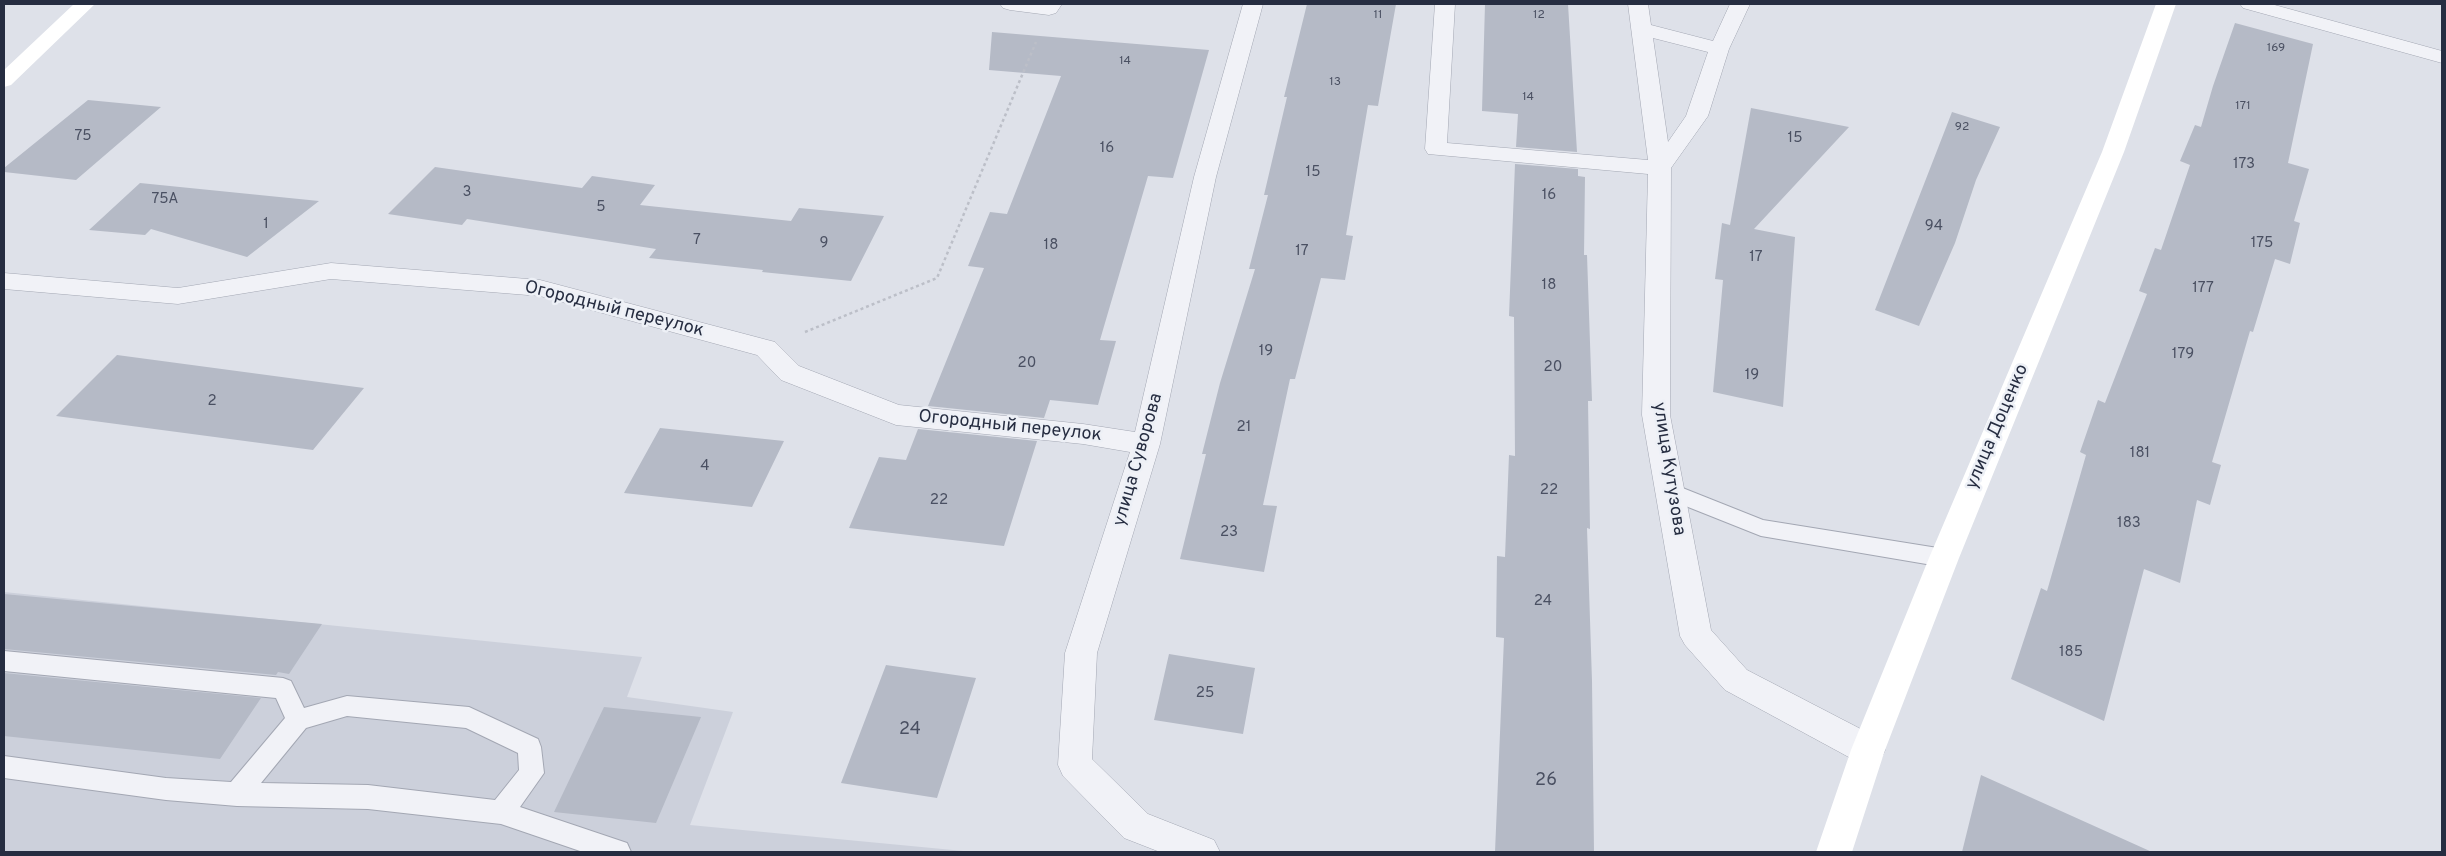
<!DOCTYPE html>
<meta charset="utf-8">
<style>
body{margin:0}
#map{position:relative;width:2446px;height:856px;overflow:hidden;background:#dee1e9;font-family:Overpass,sans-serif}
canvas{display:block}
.frame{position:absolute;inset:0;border:5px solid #262d41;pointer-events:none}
</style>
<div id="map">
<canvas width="2446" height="856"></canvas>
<div class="frame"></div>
</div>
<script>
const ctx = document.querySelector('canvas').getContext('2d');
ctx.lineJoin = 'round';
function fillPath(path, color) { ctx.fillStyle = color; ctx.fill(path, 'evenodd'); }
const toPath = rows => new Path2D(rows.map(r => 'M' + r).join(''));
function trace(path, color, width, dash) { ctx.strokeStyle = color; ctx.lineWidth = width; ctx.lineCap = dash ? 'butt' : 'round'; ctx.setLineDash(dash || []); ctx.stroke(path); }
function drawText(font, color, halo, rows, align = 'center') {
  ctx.font = font + ' Overpass,sans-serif'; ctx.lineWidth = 5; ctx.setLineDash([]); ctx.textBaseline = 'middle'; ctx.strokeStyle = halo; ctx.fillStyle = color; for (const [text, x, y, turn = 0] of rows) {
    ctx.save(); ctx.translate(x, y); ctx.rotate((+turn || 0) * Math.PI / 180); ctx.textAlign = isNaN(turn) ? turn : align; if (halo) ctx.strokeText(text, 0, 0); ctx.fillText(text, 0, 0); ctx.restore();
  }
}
fillPath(toPath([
 [4,592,642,657,627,697,733,712,690,825,974,852,4,852]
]), '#ccd0db');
fillPath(toPath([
 [1307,4,1396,4,1378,106,1368,105,1346,235,1353,236,1345,280,1321,278,1295,379,1290,379,1263,505,1277,506,1264,572,1180,559,1206,454,1202,454,1220,383,1255,269,1249,269,1268,195,1264,195,1287,97,1284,97],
 [1485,4,1568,4,1577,152,1516,147,1518,114,1482,111],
 [2235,23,2313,44,2288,163,2309,169,2294,221,2300,223,2290,264,2275,259,2253,332,2250,331,2212,462,2221,465,2210,505,2197,500,2180,583,2144,569,2104,721,2011,679,2041,588,2047,591,2086,455,2080,452,2098,400,2105,403,2147,294,2139,291,2155,248,2161,250,2190,165,2180,161,2195,125,2201,127,2213,86],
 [992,32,1209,50,1173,178,1148,176,1100,340,1116,341,1098,405,1050,400,1044,418,928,406,984,268,968,266,990,212,1007,214,1061,76,989,70],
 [88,100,161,107,76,180,4,172,4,168],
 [1751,108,1849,127,1754,229,1795,237,1783,407,1713,392,1723,280,1715,279,1722,223,1730,225],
 [1952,112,2000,127,1976,180,1955,243,1919,326,1875,310],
 [1515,164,1578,169,1578,176,1585,177,1584,255,1587,255,1592,401,1588,401,1590,529,1587,528,1592,681,1594,852,1495,852,1504,638,1496,637,1497,556,1505,557,1509,455,1515,456,1514,317,1509,316],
 [435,167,582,188,592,176,655,185,640,205,791,221,799,208,884,216,851,281,762,272,763,270,649,258,656,249,467,219,462,225,388,214],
 [140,183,319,201,247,257,151,229,145,235,89,230],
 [117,355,364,388,313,450,56,416],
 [660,428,784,441,752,507,624,493],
 [918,429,1037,441,1004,546,849,528,879,457,906,460],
 [4,594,322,624,289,674,278,672,276,675,4,649],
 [1169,654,1255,668,1243,734,1154,720],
 [886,665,976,678,937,798,841,783],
 [4,673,261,698,220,759,4,736],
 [604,707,701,717,656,823,554,812],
 [1981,775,2152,852,1962,852]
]), '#b5bac6');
const lane = toPath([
 [1670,483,1763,520,1944,549,1952,552,1955,558,1952,564,1944,567,1761,536,1663,497,1660,491,1663,485,1670,483],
 [4,651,283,678,291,681,304,708,347,696,469,707,538,739,541,747,544,773,520,807,627,843,631,852,583,852,501,824,368,809,237,806,166,800,4,778,4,756,166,778,231,782,285,718,276,698,4,671,4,651],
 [347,716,466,728,518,753,519,770,495,800,368,785,261,783,306,728,347,716]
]);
const street = toPath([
 [1000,4,1062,4,1056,13,1049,15,1010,10,1003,8,1000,4],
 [1243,4,1263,4,1216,177,1160,444,1097,653,1092,759,1148,814,1214,840,1220,852,1160,852,1124,838,1063,776,1058,765,1065,653,1130,452,1083,444,896,425,781,380,757,355,540,296,331,279,178,304,4,289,4,273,178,288,331,263,540,280,775,342,799,366,899,405,1083,424,1135,432,1194,177,1243,4],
 [1435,4,1455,4,1447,143,1648,160,1628,4,1648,4,1651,25,1713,41,1730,4,1750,4,1729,49,1708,116,1671,168,1670,415,1711,630,1747,670,1880,739,1885,750,1880,761,1868,765,1856,761,1725,690,1685,645,1680,636,1642,415,1648,174,1428,154,1425,149,1435,4],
 [1653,38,1708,52,1686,116,1668,142,1653,38],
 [2240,4,2271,4,2442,51,2442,63,2243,8,2240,4]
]);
trace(lane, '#a3a7b3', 2);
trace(street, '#a3a7b3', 1);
trace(toPath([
 [805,332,937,278,1036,42]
]), '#bcbfc8', 2.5, [3, 3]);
fillPath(lane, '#f1f2f7');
fillPath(street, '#f1f2f7');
fillPath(toPath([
 [74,4,95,4,11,85,4,87,4,70,74,4],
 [2156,4,2176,4,2124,152,1959,558,1885,750,1852,852,1816,852,1851,750,1929,558,2102,152,2156,4]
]), '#fff');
drawText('12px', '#4a5062', null, [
 ["11",1378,16],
 ["12",1539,16],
 ["169",2276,49],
 ["14",1125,62],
 ["13",1335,83],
 ["14",1528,98],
 ["171",2243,107],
 ["92",1962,128]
]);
drawText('15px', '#4a5062', null, [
 ["75",83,137],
 ["15",1795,139],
 ["16",1107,149],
 ["173",2244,165],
 ["15",1313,173],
 ["3",467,193],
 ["16",1549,196],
 ["75А",165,200],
 ["5",601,208],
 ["1",266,225],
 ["94",1934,227],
 ["7",697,241],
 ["9",824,244],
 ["175",2262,244],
 ["18",1051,246],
 ["17",1302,252],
 ["17",1756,258],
 ["18",1549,286],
 ["177",2203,289],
 ["19",1266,352],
 ["179",2183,355],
 ["20",1027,364],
 ["20",1553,368],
 ["19",1752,376],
 ["2",212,402],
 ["21",1244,428],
 ["181",2140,454],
 ["4",705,467],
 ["22",1549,491],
 ["22",939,501],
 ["183",2129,524],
 ["23",1229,533],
 ["24",1543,602],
 ["185",2071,653],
 ["25",1205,694]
]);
drawText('18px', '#262d41', '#edf0f6', [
 ["Огородный переулок",614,310,14],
 ["Огородный переулок",1010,427,6],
 ["улица Доценко",1998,427,-67],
 ["улица Суворова",1139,460,-74],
 ["улица Кутузова",1668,469,81]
]);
drawText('18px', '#4a5062', null, [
 ["24",910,730],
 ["26",1546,781]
]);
</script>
